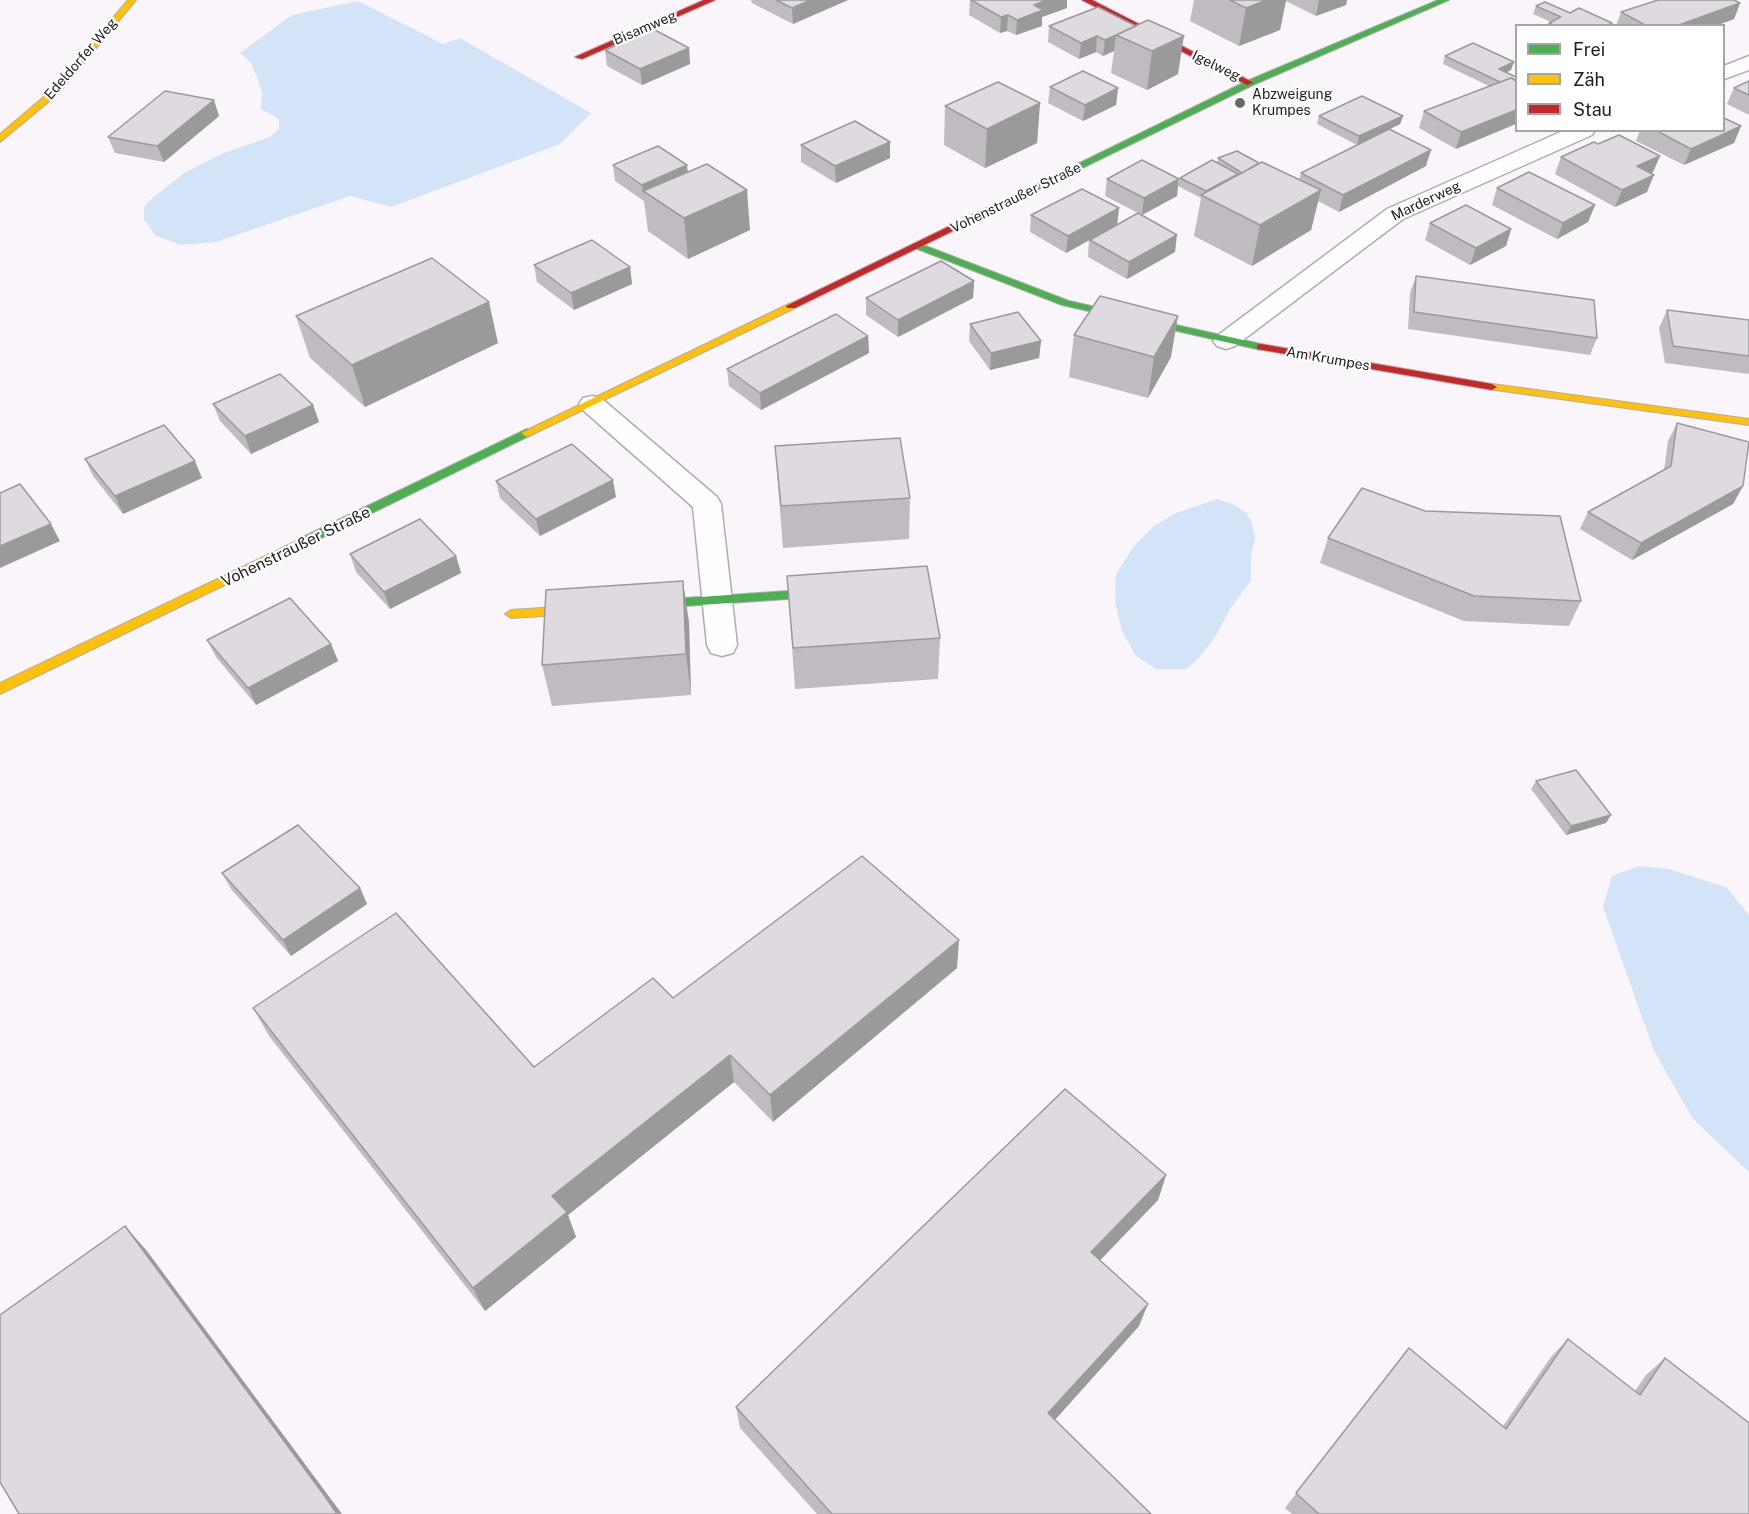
<!DOCTYPE html>
<meta charset="utf-8">
<style>
body{margin:0}
#map{position:relative;width:1749px;height:1514px;overflow:hidden;background:#f9f5fa;font-family:"Public Sans",sans-serif}
canvas{display:block}
.legend{position:absolute;left:1515px;top:24px;width:210px;height:108px;box-sizing:border-box;background:#fff;border:2px solid #a6a4a7;margin:0;padding:8px 10px;list-style:none;font-size:18px;color:#201b22}
.legend li{display:flex;align-items:center;gap:12px;height:30px}
.legend b{width:30px;border:2px solid #a6a4a7}
</style>
<div id="map">
<canvas width="1749" height="1514"></canvas>
<ul class="legend">
<li><b style="height:8px;background:#4caf50"></b>Frei</li>
<li><b style="height:8px;background:#ffc107"></b>Zäh</li>
<li><b style="height:8px;background:#c62828"></b>Stau</li>
</ul>
</div>
<script>
const ctx = document.querySelector('canvas').getContext('2d');
ctx.lineJoin = 'round';
function fillPath(path, color) { ctx.fillStyle = color; ctx.fill(path, 'evenodd'); }
const toPath = rows => new Path2D(rows.map(r => 'M' + r).join(''));
function trace(path, color, width, dash) { ctx.strokeStyle = color; ctx.lineWidth = width; ctx.lineCap = dash ? 'butt' : 'round'; ctx.setLineDash(dash || []); ctx.stroke(path); }
function drawText(font, color, halo, rows, align = 'center') {
  ctx.font = font + ' "Public Sans",sans-serif'; ctx.lineWidth = 4.5; ctx.setLineDash([]); ctx.textBaseline = 'middle'; ctx.strokeStyle = halo; ctx.fillStyle = color; for (const [text, x, y, turn = 0] of rows) {
    ctx.save(); ctx.translate(x, y); ctx.rotate((+turn || 0) * Math.PI / 180); ctx.textAlign = isNaN(turn) ? turn : align; if (halo) ctx.strokeText(text, 0, 0); ctx.fillText(text, 0, 0); ctx.restore();
  }
}
fillPath(toPath([
 [358,1,443,44,460,38,591,113,560,144,391,207,350,196,216,242,180,245,155,235,144,219,144,208,150,200,184,173,221,154,270,137,279,129,279,119,261,109,262,93,257,77,251,63,240,53,292,15],
 [1217,499,1233,504,1247,513,1252,524,1255,538,1251,556,1251,580,1230,609,1215,637,1197,660,1186,669,1156,669,1136,656,1122,631,1115,603,1116,574,1134,546,1154,526,1176,513],
 [1639,866,1669,869,1726,887,1749,915,1749,1172,1693,1119,1654,1051,1603,907,1612,876]
]), '#d4e4f8');
const street = toPath([
 [1749,56,1749,70,1724,79,1724,66,1749,56],
 [1565,130,1595,130,1592,135,1403,219,1235,346,1226,349,1217,346,1213,341,1217,336,1387,209,1565,130],
 [592,396,601,398,717,497,721,504,737,645,733,653,722,656,711,653,707,645,693,507,583,410,579,404,583,398,592,396]
]);
const fast = toPath([
 [1438,0,1449,0,1253,85,1004,206,996,204,1247,81,1438,0],
 [918,243,1069,301,1261,344,1266,347,1261,350,1062,305,915,248,915,244,918,243],
 [527,429,531,431,531,435,309,544,301,544,299,541,301,538,527,429],
 [832,588,838,592,832,596,641,609,635,605,641,601,832,588]
]);
const slow = toPath([
 [128,0,136,0,58,94,0,142,0,134,52,90,128,0],
 [791,303,795,304,795,308,531,435,527,437,521,433,791,303],
 [1492,384,1749,419,1749,425,1488,389,1487,387,1492,384],
 [305,537,309,538,311,541,309,544,0,694,0,683,305,537],
 [590,605,596,609,590,613,511,618,505,614,511,610,590,605]
]);
const jam = toPath([
 [704,0,715,0,582,59,575,57,704,0],
 [1082,0,1092,0,1254,83,1247,85,1082,0],
 [1001,201,1006,204,1004,206,795,308,787,308,786,306,1001,201],
 [1261,344,1492,384,1497,387,1492,390,1257,349,1257,345,1261,344]
]);
trace(street, '#b1acb2', 3);
trace(fast, '#b1acb2', 2);
trace(slow, '#b1acb2', 2);
trace(jam, '#b1acb2', 2);
fillPath(street, '#fefefe');
fillPath(fast, '#4caf50');
fillPath(slow, '#ffc107');
fillPath(jam, '#c62828');
fillPath(toPath([
 [751,0,848,0,793,24,752,3],
 [970,0,1067,8,1042,17,1042,26,1016,35,1007,31,1000,33,969,15],
 [1194,0,1347,0,1346,5,1316,16,1286,1,1280,30,1239,46,1190,21],
 [1740,3,1734,19,1715,26,1616,26,1621,12],
 [1536,6,1570,13,1612,23,1611,26,1548,26,1549,23,1551,22,1533,14],
 [1098,7,1178,74,1147,90,1111,73,1114,51,1103,56,1096,52,1079,59,1048,42,1049,26],
 [689,48,690,64,642,85,607,66,605,50],
 [1445,56,1511,70,1507,72,1456,149,1419,128,1424,111,1489,86,1443,64],
 [1749,81,1749,115,1727,104,1734,88],
 [1050,87,1118,88,1116,105,1083,121,1048,103],
 [1040,103,1037,143,985,168,944,145,945,106],
 [219,116,164,162,115,153,108,137],
 [1319,116,1403,116,1400,124,1390,129,1426,166,1339,212,1318,201,1311,230,1252,266,1194,236,1201,198,1178,186,1180,178,1217,163,1218,158,1259,163,1299,180,1301,173,1357,145,1317,124],
 [1741,126,1734,143,1684,165,1636,141,1640,130,1724,130],
 [1598,144,1660,156,1653,172,1651,173,1647,192,1615,207,1555,174,1561,157],
 [801,145,890,158,836,183,801,162],
 [613,165,688,172,750,230,688,259,648,231,644,201,615,181],
 [1107,179,1177,196,1142,215,1105,196],
 [1497,188,1595,205,1588,222,1557,239,1492,205],
 [1119,208,1117,225,1175,252,1127,279,1088,257,1089,240,1066,253,1030,232,1031,215],
 [1430,223,1511,229,1506,246,1470,265,1425,240],
 [534,265,630,267,632,284,574,310,537,282],
 [1416,276,1597,338,1590,355,1408,329,1410,293],
 [974,281,973,298,898,337,866,315,866,298],
 [1667,310,1749,320,1749,374,1665,363,1659,328],
 [296,316,498,343,365,407,310,358],
 [970,324,1041,341,1039,358,990,370,969,341],
 [1074,335,1171,357,1148,398,1069,377],
 [868,336,869,353,761,410,729,386,727,369],
 [213,404,313,405,319,422,251,454,220,421],
 [1677,423,1743,486,1733,504,1632,560,1580,529,1588,512,1664,470,1668,441],
 [775,446,910,498,909,539,783,548],
 [85,459,202,478,123,514,93,476],
 [496,481,616,497,540,536,500,498],
 [1328,538,1581,601,1569,626,1464,621,1320,563],
 [350,554,456,556,461,573,390,609,356,572],
 [787,576,940,638,938,679,795,689],
 [689,622,691,695,552,706,542,665],
 [207,640,331,644,338,661,256,705,216,657],
 [1536,781,1606,823,1566,835,1531,789],
 [222,873,360,888,367,904,291,956,231,889],
 [957,968,773,1122,734,1082,568,1215,576,1237,485,1311,269,1036,253,1008,534,1067,673,998],
 [1166,1175,1158,1200,1100,1260,1139,1326,1055,1420,1151,1514,817,1514,740,1428,736,1407],
 [1568,1339,1635,1391,1646,1375,1665,1358,1749,1514,1292,1514,1285,1508,1409,1348,1503,1426,1551,1357]
]), '#c0bbc1');
fillPath(toPath([
 [811,0,848,0,793,24,792,8],
 [1047,0,1067,0,1067,8,1042,17,1042,26,1016,35,1017,20,1034,5],
 [1267,0,1286,0,1280,30,1239,46,1246,8],
 [1319,0,1347,0,1346,5,1316,16],
 [1740,3,1734,19,1715,26,1676,26],
 [1008,15,1007,31,1000,33,1001,17],
 [1116,35,1114,51,1103,56,1105,40],
 [1097,36,1096,52,1079,59,1081,43],
 [1184,36,1178,74,1147,90,1152,51],
 [689,48,690,64,642,85,640,69],
 [1514,62,1511,70,1497,77,1499,69],
 [1118,88,1116,105,1083,121,1085,105],
 [214,100,219,116,164,162,157,146],
 [1040,103,1037,143,985,168,987,129],
 [1516,110,1516,124,1456,149,1461,132],
 [1403,116,1400,124,1357,145,1359,136],
 [1741,126,1734,143,1684,165,1691,149],
 [890,142,890,158,836,183,835,166],
 [1431,150,1426,166,1339,212,1343,195],
 [1660,156,1653,172,1630,183,1637,166],
 [687,165,689,182,643,191,644,201,642,185],
 [1238,174,1237,182,1205,197,1206,191],
 [1654,175,1647,192,1615,207,1622,190],
 [1179,179,1177,196,1142,215,1144,198],
 [747,190,750,230,688,259,684,218],
 [1321,190,1311,230,1252,266,1260,225],
 [1595,205,1588,222,1557,239,1563,223],
 [1119,208,1117,225,1066,253,1068,236],
 [1511,229,1506,246,1470,265,1476,248],
 [1177,235,1175,252,1127,279,1129,262],
 [630,267,632,284,574,310,571,293],
 [974,281,973,298,898,337,898,320],
 [489,302,498,343,365,407,352,365],
 [1178,316,1171,357,1148,398,1154,357],
 [868,336,869,353,761,410,760,393],
 [1041,341,1039,358,990,370,991,353],
 [313,405,319,422,251,454,245,436],
 [195,461,202,478,123,514,115,496],
 [613,480,616,497,540,536,536,519],
 [1743,486,1733,504,1632,560,1641,543],
 [51,524,60,541,0,568,0,546],
 [456,556,461,573,390,609,384,592],
 [683,581,689,622,691,695,686,654],
 [331,644,338,661,256,705,248,688],
 [1611,815,1606,823,1566,835,1571,826],
 [360,888,367,904,291,956,283,940],
 [959,940,957,968,773,1122,770,1095],
 [730,1055,734,1082,568,1215,576,1237,485,1311,473,1288,552,1196],
 [1166,1175,1158,1200,1085,1276,1091,1252],
 [125,1226,147,1251,342,1514,337,1514],
 [1148,1304,1139,1326,1043,1433,1048,1413]
]), '#9c999d');
const building = toPath([
 [776,0,811,0,792,8,776,0],
 [971,0,1047,0,1034,5,1043,10,1017,20,1008,15,1001,17,971,0],
 [1230,0,1267,0,1246,8,1230,0],
 [1658,0,1734,0,1740,3,1676,26,1647,26,1621,12,1658,0],
 [1545,2,1570,13,1579,8,1612,23,1606,26,1556,26,1549,23,1561,17,1536,6,1545,2],
 [1098,7,1136,26,1105,40,1097,36,1081,43,1049,26,1098,7],
 [1148,20,1184,36,1152,51,1116,35,1148,20],
 [653,29,689,48,640,69,605,50,653,29],
 [1473,43,1514,62,1499,69,1516,77,1516,79,1515,80,1511,78,1500,82,1445,56,1473,43],
 [1083,71,1118,88,1085,105,1050,87,1083,71],
 [1511,78,1516,81,1516,110,1461,132,1424,111,1511,78],
 [1749,81,1749,95,1734,88,1749,81],
 [998,82,1040,103,987,129,945,106,998,82],
 [165,91,214,100,157,146,108,137,165,91],
 [1362,96,1403,116,1359,136,1319,116,1362,96],
 [1724,118,1741,126,1691,149,1655,130,1724,130,1724,118],
 [855,121,890,142,835,166,801,145,855,121],
 [1389,129,1431,150,1343,195,1301,173,1389,129],
 [1619,135,1660,156,1637,166,1654,175,1622,190,1561,157,1594,142,1598,144,1619,135],
 [658,146,687,165,642,185,613,165,658,146],
 [1237,151,1259,163,1242,173,1218,158,1237,151],
 [1142,160,1179,179,1144,198,1107,179,1142,160],
 [1212,160,1238,174,1206,191,1180,178,1212,160],
 [1262,162,1321,190,1260,225,1201,195,1262,162],
 [707,164,747,190,684,218,643,191,707,164],
 [1529,172,1595,205,1563,223,1497,188,1529,172],
 [1082,189,1119,208,1068,236,1031,215,1082,189],
 [1466,205,1511,229,1476,248,1430,223,1466,205],
 [1138,213,1177,235,1129,262,1090,240,1138,213],
 [592,240,630,267,571,293,534,265,592,240],
 [432,258,489,302,352,365,296,316,432,258],
 [941,261,974,281,898,320,866,298,941,261],
 [1416,276,1594,300,1597,338,1414,312,1416,276],
 [1100,296,1178,316,1154,357,1074,335,1100,296],
 [1667,310,1749,320,1749,356,1673,346,1667,310],
 [1018,312,1041,341,991,353,970,324,1018,312],
 [836,314,868,336,760,393,727,369,836,314],
 [280,374,313,405,245,436,213,404,280,374],
 [1677,423,1749,442,1743,486,1641,543,1588,512,1671,466,1677,423],
 [164,425,195,461,115,496,85,459,164,425],
 [900,438,910,498,781,506,775,446,900,438],
 [572,444,613,480,536,519,496,481,572,444],
 [20,484,51,524,0,546,0,493,20,484],
 [1362,488,1425,511,1560,516,1581,601,1474,596,1328,538,1362,488],
 [420,519,456,556,384,592,350,554,420,519],
 [927,566,940,638,793,648,787,576,927,566],
 [683,581,686,654,542,665,546,590,683,581],
 [290,598,331,644,248,688,207,640,290,598],
 [1576,770,1611,815,1571,826,1536,781,1576,770],
 [298,825,360,888,283,940,222,873,298,825],
 [862,856,959,940,770,1095,730,1055,552,1196,567,1212,473,1288,253,1008,396,913,534,1067,653,978,673,998,862,856],
 [1065,1089,1166,1175,1091,1252,1148,1304,1048,1413,1151,1514,832,1514,736,1407,1065,1089],
 [125,1226,324,1495,337,1514,19,1514,0,1482,0,1315,125,1226],
 [1568,1339,1640,1395,1665,1358,1749,1423,1749,1514,1319,1514,1296,1493,1409,1348,1506,1429,1568,1339]
]);
fillPath(building, '#dfdae0');
trace(building, '#9c999d', 1.5);
for (const [x, y, r, color] of [
 [1240,103,6,"#6c676e"]
]) { const dot = new Path2D(); dot.arc(x, y, r, 0, 2 * Math.PI); ctx.fillStyle = color; ctx.fill(dot); trace(dot, '#fff', 2); }
drawText('14px', '#201b22', '#fff', [
 ["Bisamweg",645,28,-23],
 ["Edeldorfer Weg",81,59,-49],
 ["Igelweg",1216,66,26],
 ["Vohenstraußer Straße",1016,198,-26],
 ["Marderweg",1426,201,-25],
 ["Am Krumpes",1328,359,10]
]);
drawText('14px', '#201b22', '#fff', [
 ["Abzweigung",1252,95],
 ["Krumpes",1252,111]
], 'left');
drawText('16px', '#201b22', '#fff', [
 ["Vohenstraußer Straße",296,547,-26]
]);
</script>
